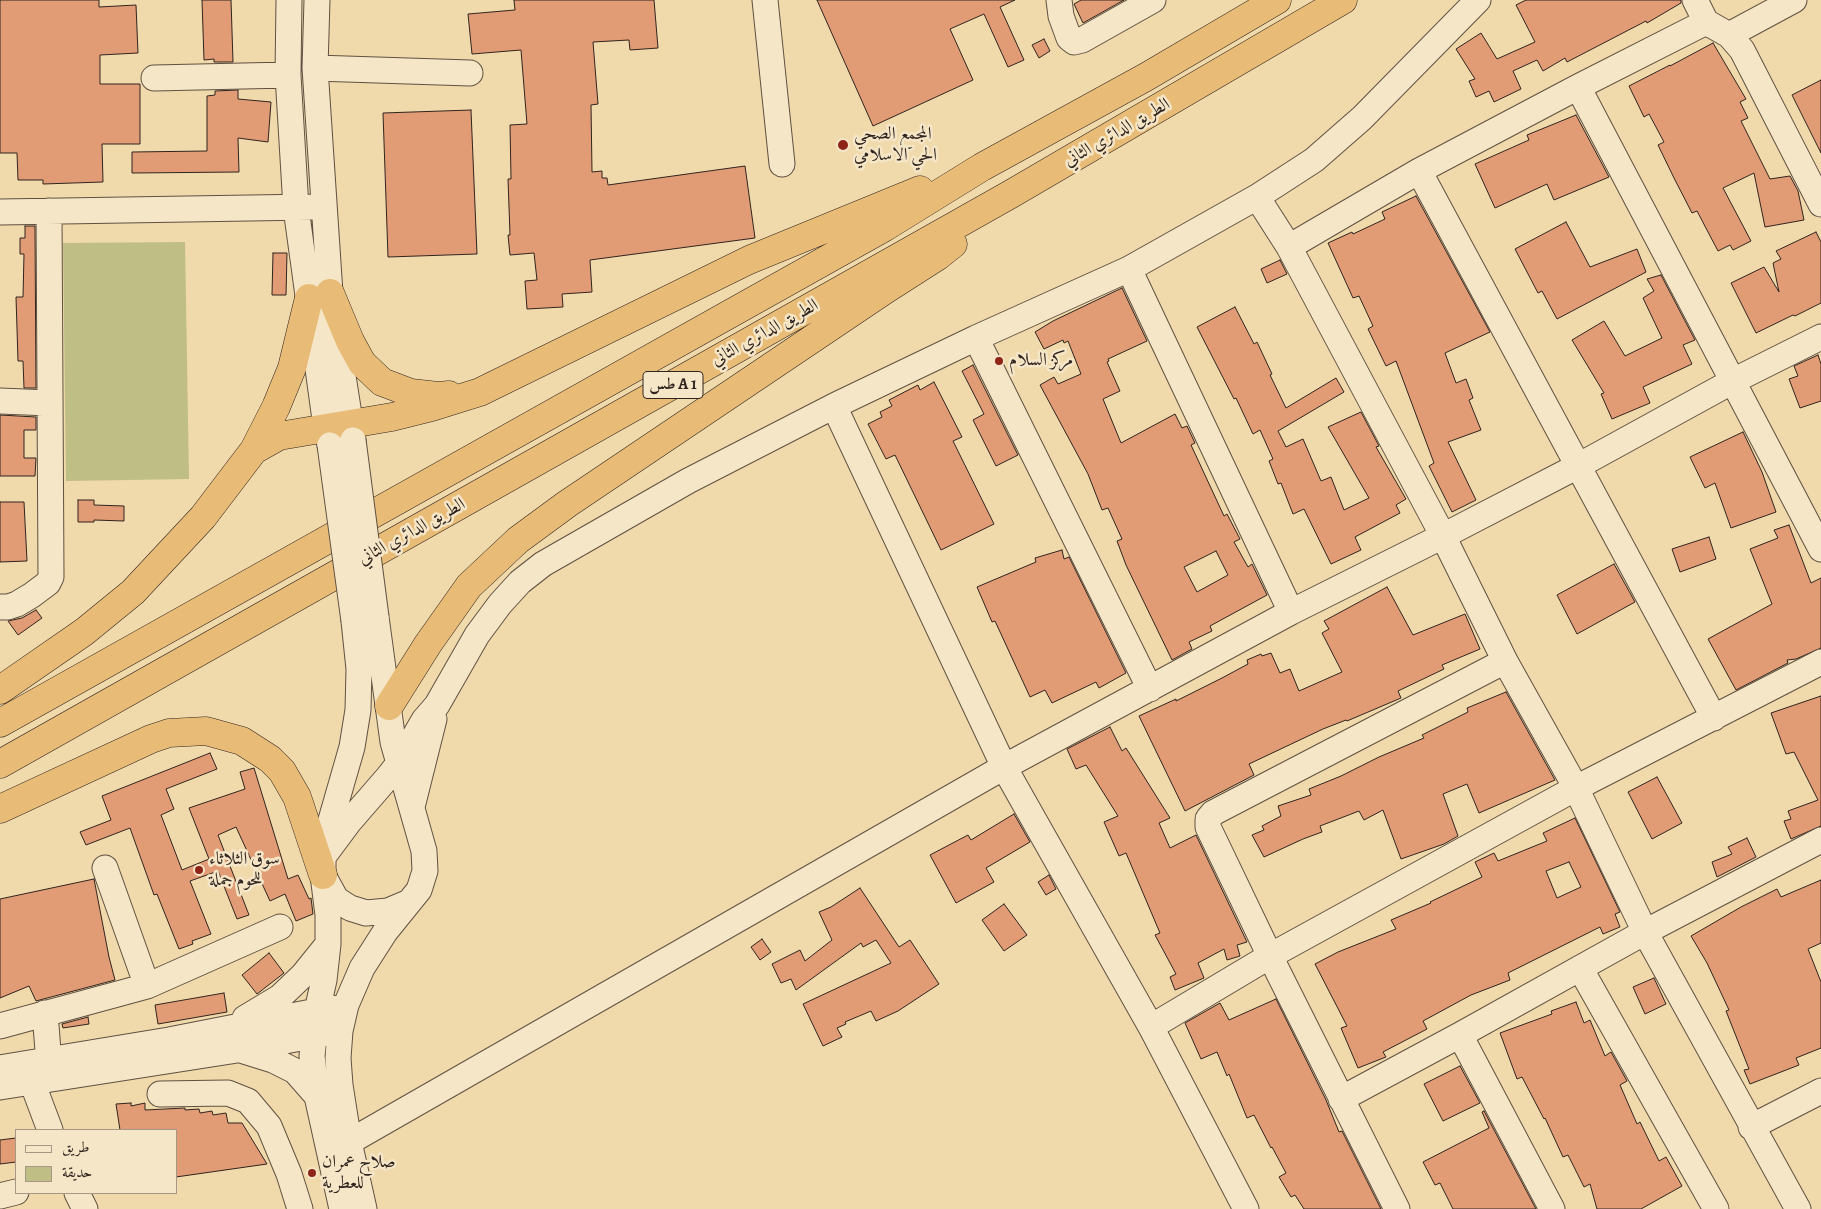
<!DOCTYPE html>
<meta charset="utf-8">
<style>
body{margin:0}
#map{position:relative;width:1821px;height:1209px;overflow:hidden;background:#f0d9ab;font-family:Alegreya,Amiri,serif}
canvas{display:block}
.legend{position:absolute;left:15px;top:1129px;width:162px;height:65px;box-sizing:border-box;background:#f5e6c8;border:1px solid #a69884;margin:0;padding:6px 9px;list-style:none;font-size:15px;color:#30241f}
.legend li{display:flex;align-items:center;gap:10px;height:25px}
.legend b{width:25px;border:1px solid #a69884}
</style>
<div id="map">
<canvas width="1821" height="1209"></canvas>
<ul class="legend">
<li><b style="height:6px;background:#f5e6c8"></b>طريق</li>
<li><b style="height:14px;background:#bfbe85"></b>حديقة</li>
</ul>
</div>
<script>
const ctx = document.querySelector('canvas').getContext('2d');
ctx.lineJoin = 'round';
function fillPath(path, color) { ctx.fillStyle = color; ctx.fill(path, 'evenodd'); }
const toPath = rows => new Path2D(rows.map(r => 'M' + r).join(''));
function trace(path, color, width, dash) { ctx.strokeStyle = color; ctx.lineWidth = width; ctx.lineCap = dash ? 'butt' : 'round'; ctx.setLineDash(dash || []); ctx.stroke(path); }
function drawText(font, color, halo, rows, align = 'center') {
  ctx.font = font + ' Alegreya,Amiri,serif'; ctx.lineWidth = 5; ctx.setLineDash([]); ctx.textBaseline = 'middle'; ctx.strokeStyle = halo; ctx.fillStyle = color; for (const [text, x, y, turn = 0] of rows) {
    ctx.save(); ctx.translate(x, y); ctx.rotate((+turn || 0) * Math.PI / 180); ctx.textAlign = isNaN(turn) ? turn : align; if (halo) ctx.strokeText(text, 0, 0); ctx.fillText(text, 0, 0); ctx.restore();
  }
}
fillPath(toPath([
 [185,242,189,479,66,481,63,243]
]), '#bfbe85');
const building = toPath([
 [0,0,99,0,99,7,136,5,138,53,100,55,100,84,140,84,140,144,102,144,103,182,43,184,43,180,18,180,17,153,0,153,0,0],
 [202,0,231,0,233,62,214,62,214,59,204,60,202,0],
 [514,0,654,0,658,48,630,50,629,40,593,42,598,104,591,105,592,172,602,171,602,178,607,178,608,185,745,166,755,238,590,260,592,292,562,294,563,307,527,309,525,281,537,280,534,253,510,255,508,235,510,235,508,179,511,179,510,125,527,124,521,50,472,54,468,14,515,10,514,0],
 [817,0,1015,0,1000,7,1024,60,1008,67,984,14,950,29,973,80,873,126,817,0],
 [1081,0,1124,0,1083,23,1074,4,1081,0],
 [1526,0,1681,0,1681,3,1647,23,1646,21,1567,62,1565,58,1543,71,1537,60,1513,71,1521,89,1494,102,1489,91,1476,97,1469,81,1475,79,1456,49,1481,33,1497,59,1535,42,1516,5,1526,0],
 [1044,39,1050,51,1039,58,1032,45,1044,39],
 [1713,43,1746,99,1740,102,1748,118,1741,121,1770,179,1790,176,1798,191,1804,220,1765,227,1754,173,1723,188,1751,241,1733,250,1730,245,1718,251,1697,211,1692,213,1674,178,1658,145,1664,142,1649,114,1644,117,1629,86,1670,65,1670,66,1713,43],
 [1821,80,1821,153,1792,95,1821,80],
 [238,90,238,99,271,102,268,142,238,138,239,172,132,173,132,152,207,151,207,96,215,95,215,91,238,90],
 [471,110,477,254,388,257,383,113,471,110],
 [1576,115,1609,177,1554,200,1547,184,1495,208,1475,164,1529,140,1527,135,1576,115],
 [1416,196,1490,332,1445,353,1456,383,1466,379,1473,398,1469,400,1481,430,1448,442,1476,500,1452,512,1429,466,1434,463,1396,361,1386,366,1368,329,1373,326,1359,296,1353,298,1328,243,1352,232,1353,234,1385,219,1382,212,1416,196],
 [1566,222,1590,267,1637,249,1646,272,1557,319,1542,291,1538,293,1515,249,1566,222],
 [25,226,35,226,36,388,24,388,23,361,18,361,16,297,23,297,24,254,20,254,20,238,25,238,25,226],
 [1816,232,1821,242,1821,303,1795,316,1793,315,1756,333,1731,283,1764,267,1779,292,1773,263,1781,259,1776,251,1816,232],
 [273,253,287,253,286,295,272,295,273,253],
 [1280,260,1287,274,1267,283,1261,269,1280,260],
 [1661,275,1695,340,1683,345,1692,364,1643,387,1650,403,1612,419,1601,394,1604,393,1572,340,1604,321,1625,356,1662,338,1643,298,1654,291,1647,279,1661,275],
 [1122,288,1147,341,1108,359,1109,361,1107,362,1120,391,1103,399,1121,443,1175,414,1182,428,1187,426,1195,443,1191,445,1224,516,1227,514,1240,539,1234,542,1248,567,1252,564,1267,595,1210,626,1212,631,1189,642,1192,649,1172,660,1126,565,1117,541,1122,539,1108,508,1102,510,1088,474,1040,385,1054,377,1058,384,1081,374,1068,341,1064,343,1063,340,1044,349,1035,332,1053,321,1122,288],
 [1216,551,1228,575,1197,592,1184,567,1216,551],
 [1235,307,1254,344,1257,342,1272,374,1270,375,1286,408,1336,378,1344,392,1278,431,1286,447,1303,439,1321,481,1331,477,1344,510,1369,498,1328,427,1361,412,1379,446,1376,447,1406,499,1396,505,1400,513,1355,537,1361,550,1331,564,1304,509,1293,514,1281,483,1278,484,1269,461,1273,459,1260,430,1253,434,1236,398,1234,399,1197,327,1235,307],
 [1818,355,1821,364,1821,401,1800,408,1789,379,1798,376,1794,366,1818,355],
 [973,365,1018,455,996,466,973,420,984,414,962,371,973,365],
 [934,382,962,437,953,441,994,524,941,550,895,455,886,459,868,424,882,417,880,412,892,406,889,400,918,385,920,390,934,382],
 [0,415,36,417,36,430,24,430,24,458,36,458,35,476,0,476,0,415],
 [1743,432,1762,472,1776,512,1731,528,1715,483,1705,488,1690,457,1743,432],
 [78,500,94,500,94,505,124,506,124,521,94,520,94,522,78,522,78,500],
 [0,502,24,502,27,561,0,562,0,502],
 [1789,525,1811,583,1821,578,1821,648,1796,659,1787,660,1788,663,1736,690,1708,639,1772,604,1750,549,1778,538,1774,530,1789,525],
 [1709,537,1716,559,1680,572,1672,549,1709,537],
 [1062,550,1064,559,1069,557,1126,673,1099,688,1096,682,1052,703,1045,690,1030,697,995,621,992,622,977,587,1036,562,1035,558,1062,550],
 [1614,564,1635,602,1577,634,1557,595,1614,564],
 [1387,587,1413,635,1465,614,1480,649,1442,665,1444,669,1398,691,1401,698,1347,721,1346,720,1323,729,1249,764,1254,775,1185,811,1139,716,1176,699,1176,701,1222,678,1248,664,1247,660,1261,654,1262,656,1271,653,1280,673,1290,669,1299,691,1342,672,1322,633,1329,629,1324,621,1387,587],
 [36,610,42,618,18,635,8,621,22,618,36,610],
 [1506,692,1555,780,1479,813,1467,784,1443,794,1458,836,1444,844,1401,859,1383,810,1364,820,1359,811,1320,826,1322,832,1303,839,1264,857,1252,835,1264,830,1262,826,1281,816,1278,806,1311,795,1309,789,1341,776,1379,757,1424,738,1422,735,1468,712,1467,708,1506,692],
 [1821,696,1821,826,1791,839,1784,821,1791,819,1788,811,1818,800,1794,752,1786,754,1771,713,1821,696],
 [1110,727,1122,751,1126,748,1170,818,1159,823,1170,848,1196,835,1247,942,1237,945,1240,956,1227,960,1224,949,1198,963,1204,978,1175,990,1170,977,1176,974,1155,935,1160,933,1126,853,1119,856,1104,822,1118,816,1086,765,1076,769,1067,749,1110,727],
 [210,753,217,769,166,789,174,809,161,815,182,870,209,859,189,808,245,789,240,772,254,768,288,879,298,875,309,899,311,898,313,914,296,921,285,894,270,901,236,827,218,835,249,915,237,919,218,871,190,881,211,934,192,941,193,944,179,949,157,894,154,895,130,828,86,845,80,832,111,820,102,796,210,753],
 [1657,777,1682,823,1652,839,1628,792,1657,777],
 [1014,814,1030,842,986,868,994,882,956,903,930,855,968,835,971,840,1014,814],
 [1575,818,1620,912,1615,914,1620,927,1603,934,1600,927,1508,973,1510,980,1471,995,1423,1021,1427,1029,1383,1052,1386,1057,1358,1068,1341,1028,1347,1026,1315,964,1338,952,1396,929,1391,920,1431,903,1430,902,1482,877,1475,862,1494,853,1498,861,1547,841,1543,833,1575,818],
 [1569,862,1581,887,1557,898,1546,871,1569,862],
 [1747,838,1756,857,1717,877,1712,862,1732,854,1728,847,1747,838],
 [1049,875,1056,889,1046,895,1038,882,1049,875],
 [94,879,109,957,115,980,36,1001,29,986,0,998,0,899,94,879],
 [1821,880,1821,943,1808,949,1821,982,1821,1048,1796,1058,1799,1065,1750,1084,1744,1070,1749,1069,1726,1011,1729,1010,1707,963,1691,936,1741,907,1777,889,1781,897,1821,880],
 [860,888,899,947,910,940,939,984,898,1011,876,1021,871,1011,845,1022,846,1024,837,1028,842,1037,823,1046,803,1004,891,963,876,940,863,947,861,943,796,990,791,979,781,983,772,964,800,950,805,961,832,940,819,912,831,907,860,888],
 [1004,904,1027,935,1004,951,982,920,1004,904],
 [762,939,771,952,760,960,751,947,762,939],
 [269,953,284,973,257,994,242,975,269,953],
 [1654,978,1666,1004,1645,1014,1633,987,1654,978],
 [224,993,227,1012,158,1024,155,1005,224,993],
 [1276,999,1326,1100,1339,1132,1342,1131,1381,1209,1304,1209,1295,1195,1291,1197,1279,1177,1286,1173,1272,1147,1271,1148,1254,1115,1247,1118,1229,1074,1227,1076,1217,1052,1201,1059,1185,1023,1220,1003,1229,1020,1276,999],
 [1576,1002,1584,1023,1590,1020,1605,1056,1611,1052,1627,1081,1620,1085,1637,1124,1640,1122,1659,1161,1666,1157,1682,1186,1641,1209,1597,1209,1590,1184,1584,1187,1568,1155,1563,1157,1545,1118,1544,1119,1522,1077,1517,1079,1500,1033,1552,1014,1551,1011,1576,1002],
 [88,1017,89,1024,63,1028,62,1024,88,1017],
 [1460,1066,1480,1103,1443,1121,1424,1084,1460,1066],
 [131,1103,131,1106,145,1103,145,1110,185,1108,185,1110,199,1109,200,1113,212,1111,213,1115,226,1113,228,1123,242,1123,267,1164,176,1177,176,1130,120,1130,116,1104,131,1103],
 [1484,1111,1536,1209,1453,1209,1440,1183,1435,1185,1423,1162,1489,1128,1482,1112,1484,1111],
 [16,1138,16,1162,0,1164,0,1140,16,1138]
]);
fillPath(building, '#e19c75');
trace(building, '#30241f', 1);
const minor = toPath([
 [289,0,288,75,296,208,326,427,330,445],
 [317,0,315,68,330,293,353,440],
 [765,0,782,164],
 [1059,0,1061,16,1069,38,1074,42,1082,40,1153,0],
 [1695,0,1706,22,1729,35,1742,50,1821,204],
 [1729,35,1794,0],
 [315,68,470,73],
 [154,78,288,75],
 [1578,87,1821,549],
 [1419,171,1714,718],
 [1257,197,1289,247,1443,536,1505,661,1576,788,1645,932,1798,1209],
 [0,212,312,207],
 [1289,247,1419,171,1578,87,1706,22],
 [1129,269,1291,612],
 [976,338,1150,689],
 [0,401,50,403],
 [834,406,1004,767,1151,1027,1246,1209],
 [0,607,8,607,17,604,32,595,48,583,51,577,49,211],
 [412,807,434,719],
 [323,857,349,822,388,777,399,763,424,720,437,705,477,635,500,604,520,582,543,564,688,481,834,406,976,338,1129,269,1257,197,1314,160,1362,118,1478,0],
 [105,868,147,986],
 [324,877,336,899,350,908,366,913,388,911,407,903],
 [1580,968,1716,1209],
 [45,1013,50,1076],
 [245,1018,280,997,303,975,328,944],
 [0,1026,147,986,280,927],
 [1151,1027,1270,956,1576,788,1821,662],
 [1460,1035,1552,1209],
 [241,1050,273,1060,295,1071,317,1096],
 [0,1068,169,1040,332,1008],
 [32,1082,50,1130],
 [0,1087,231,1051,328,1033],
 [160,1094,228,1093,248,1101,269,1126,289,1174,300,1209],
 [1341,1099,1460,1035,1645,932,1821,840],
 [1751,1127,1821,1091],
 [329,1149,349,1142,1004,767,1291,612,1443,536,1578,466,1733,381,1821,337],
 [77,1193,85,1209],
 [0,1196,16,1192],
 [342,1209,317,1096,312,1056,317,1011,324,980,328,944,328,915,323,875,323,857,329,827,352,747,358,710,359,669,354,621],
 [364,1209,349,1142,340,1085,338,1058,340,1031,346,1005,362,968,385,932,419,890,425,871,424,851,393,742,376,617],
 [1397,1209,1270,956,1208,827,1208,819,1213,813,1505,661]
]);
const highway = toPath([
 [330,293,350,341,362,363,382,382,411,393,438,396,449,395],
 [254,450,276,407,292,368,309,298],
 [0,690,84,632,133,592,203,517,254,450,279,436,392,417,432,407,480,392,749,260,920,190],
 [389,706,428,644,469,586,518,540,567,504,885,290,938,256,953,244],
 [0,723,885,227,982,167,1146,77,1277,0],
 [0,764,1011,194,1343,0],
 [0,809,151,739,169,733,206,731,242,741,270,759,282,771,297,797,323,875]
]);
trace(minor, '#605142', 27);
trace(highway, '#30241f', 29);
trace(minor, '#f5e6c8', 25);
trace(highway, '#e8bc76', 28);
const minorBridge = toPath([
 [353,440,376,617],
 [330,445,354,621]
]);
trace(minorBridge, '#605142', 27, []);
trace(minorBridge, '#f5e6c8', 25);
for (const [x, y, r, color] of [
 [843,145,6,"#8f2418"],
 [999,361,5,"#8f2418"],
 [199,870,5,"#8f2418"],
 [312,1173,5,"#8f2418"]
]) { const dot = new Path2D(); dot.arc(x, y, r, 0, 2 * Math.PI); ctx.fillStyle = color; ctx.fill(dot); trace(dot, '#f5e6c8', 2); }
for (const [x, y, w] of [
 [673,385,60]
]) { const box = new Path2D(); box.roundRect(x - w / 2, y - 13.5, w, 27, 4); ctx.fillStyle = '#f5e6c8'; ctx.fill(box); trace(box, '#30241f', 1); }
drawText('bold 16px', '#30241f', null, [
 ["طس A 1",673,385]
]);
drawText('18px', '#30241f', '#f5e6c8', [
 ["الطريق الدائري الثاني",1117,133,-30],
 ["الطريق الدائري الثاني",765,333,-29],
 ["الطريق الدائري الثاني",412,532,-29]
]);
drawText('18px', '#30241f', '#f5e6c8', [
 ["المجمع الصحي",854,135],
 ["الحي الاسلامي",854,156],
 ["مركز السلام",1009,361],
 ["سوق الثلاثاء",209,860],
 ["للحوم جملة",209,881],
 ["صلاح عمران",322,1163],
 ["للعطرية",322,1184]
], 'left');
</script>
